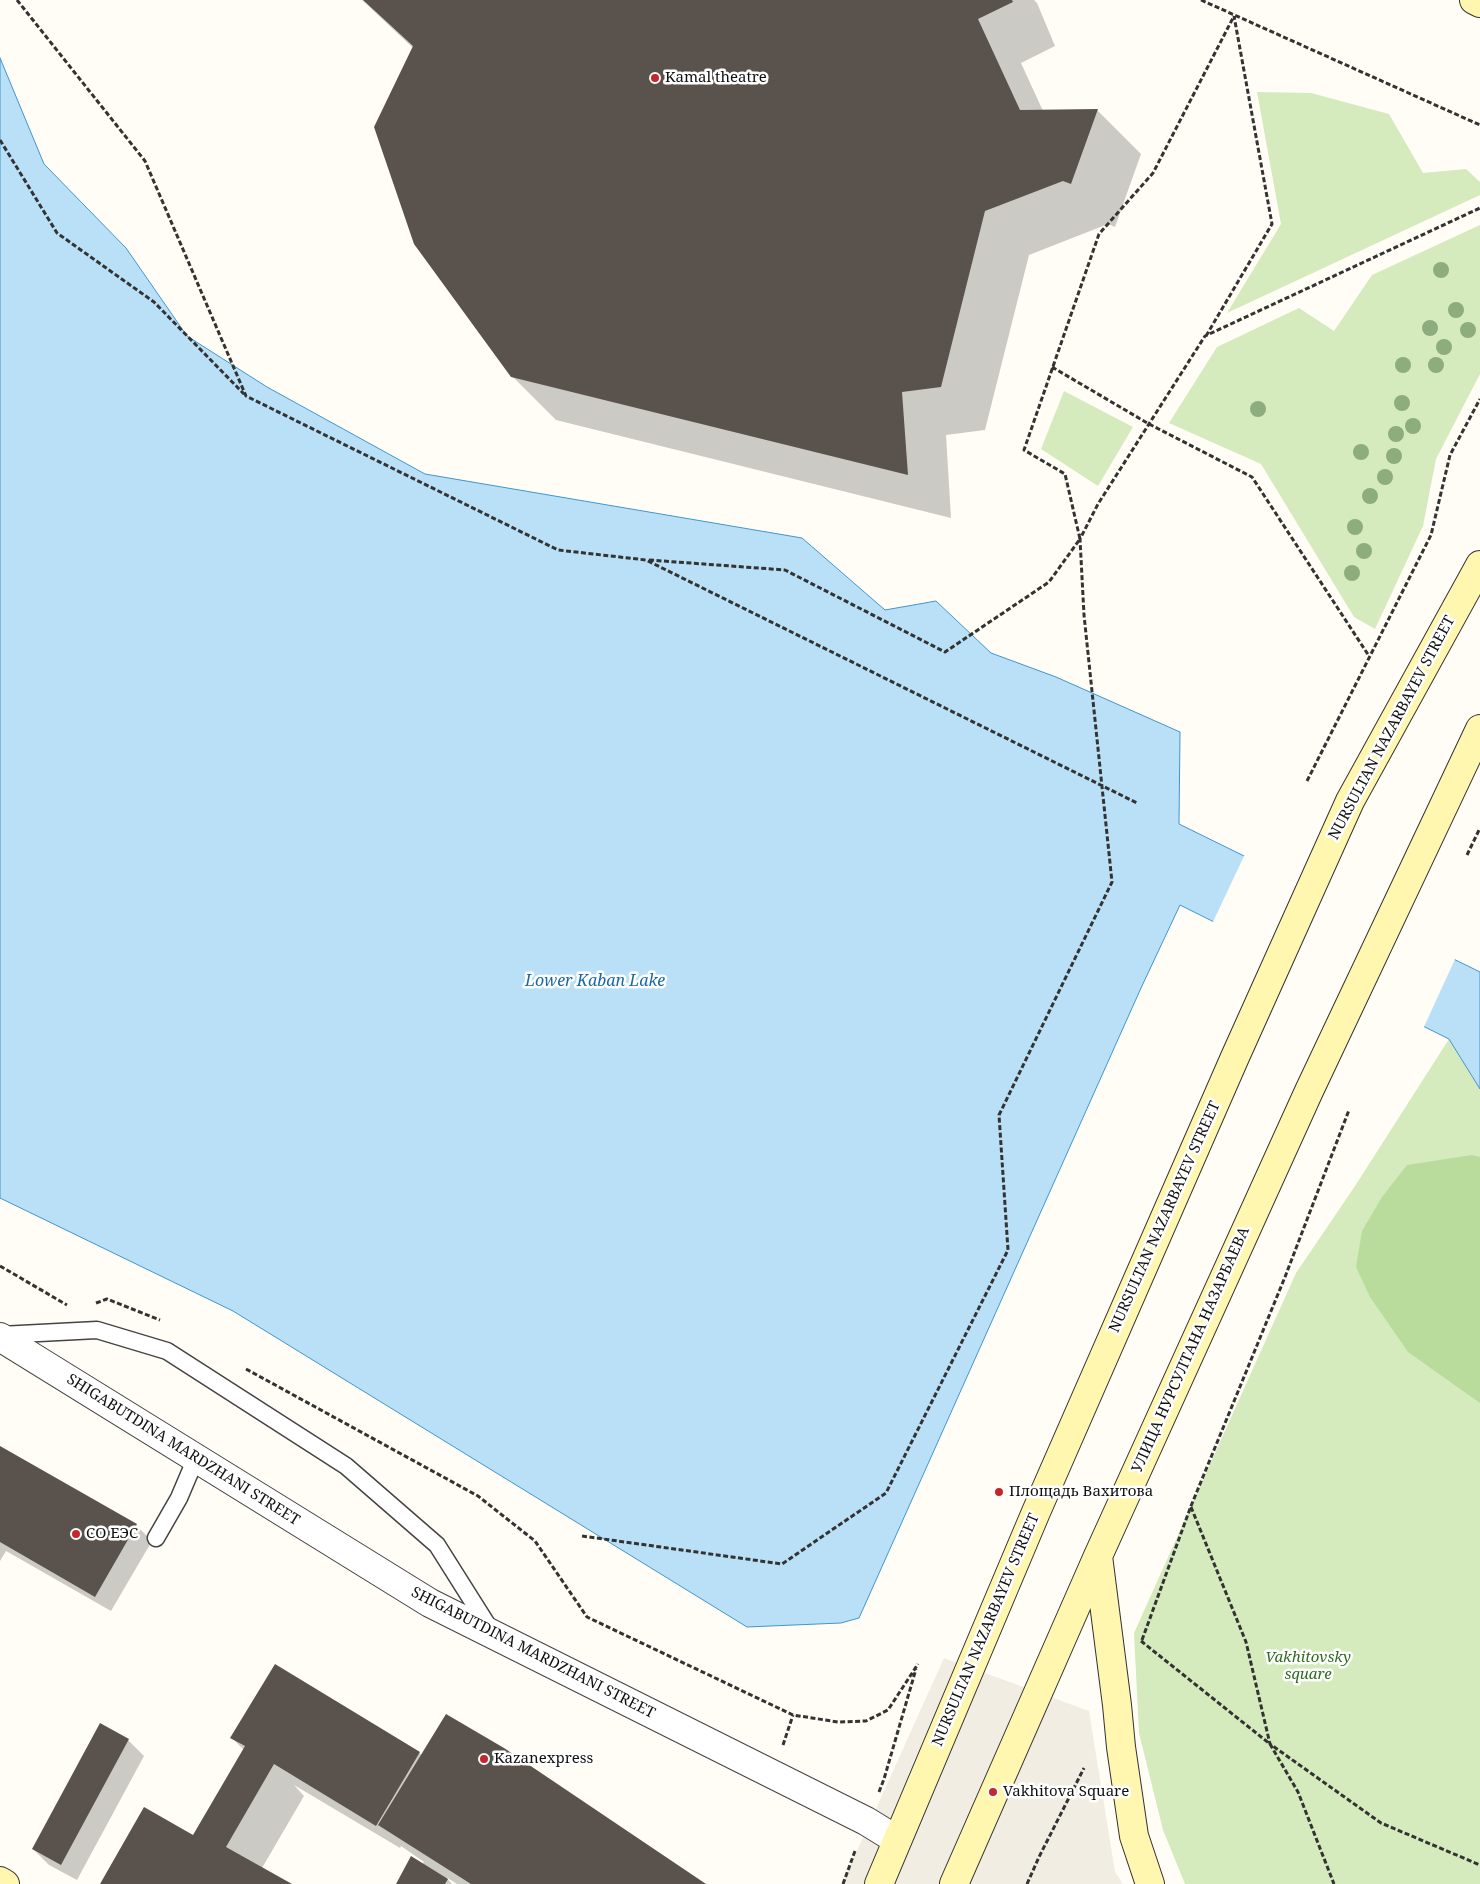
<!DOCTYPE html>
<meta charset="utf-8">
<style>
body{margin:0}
canvas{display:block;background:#fffdf5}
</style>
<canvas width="1480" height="1884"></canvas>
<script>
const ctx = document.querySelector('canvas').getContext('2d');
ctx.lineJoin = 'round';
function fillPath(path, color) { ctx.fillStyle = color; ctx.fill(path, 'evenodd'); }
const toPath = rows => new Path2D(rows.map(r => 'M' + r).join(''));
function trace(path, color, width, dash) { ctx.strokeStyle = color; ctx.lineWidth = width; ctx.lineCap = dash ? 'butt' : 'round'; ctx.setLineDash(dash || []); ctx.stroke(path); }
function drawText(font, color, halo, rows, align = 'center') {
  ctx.font = font + ' "Noto Serif",serif'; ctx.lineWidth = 5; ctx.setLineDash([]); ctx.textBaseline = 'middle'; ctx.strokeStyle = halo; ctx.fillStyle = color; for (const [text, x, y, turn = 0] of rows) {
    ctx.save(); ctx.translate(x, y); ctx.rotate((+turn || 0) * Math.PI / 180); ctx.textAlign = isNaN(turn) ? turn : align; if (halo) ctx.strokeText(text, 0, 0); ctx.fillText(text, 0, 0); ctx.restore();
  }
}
fillPath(toPath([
 [1257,92,1311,93,1389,114,1423,173,1466,169,1480,182,1480,195,1227,313,1281,224],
 [1480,225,1480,374,1436,459,1423,526,1375,629,1354,617,1261,464,1169,423,1217,347,1299,308,1334,331,1372,275],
 [1064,391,1133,427,1098,486,1041,449],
 [1449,1039,1480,1089,1480,1884,1185,1884,1163,1830,1139,1733,1134,1633,1296,1273,1355,1186]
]), '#d5ebbd');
fillPath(toPath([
 [1472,1155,1480,1157,1480,1403,1408,1352,1370,1297,1356,1267,1362,1231,1382,1197,1407,1165]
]), '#b9dc9c');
fillPath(toPath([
 [944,1658,1089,1711,1115,1872,1123,1884,842,1884]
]), '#f1ede2');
const water = toPath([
 [0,58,44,164,126,248,187,336,267,387,425,474,802,538,885,610,936,601,991,653,1056,677,1180,732,1179,824,1480,972,1480,1089,1449,1039,1180,905,1141,988,859,1618,841,1623,747,1627,233,1311,0,1198,0,58]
]);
fillPath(water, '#b9e0f7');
trace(water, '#3f96cf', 1);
fillPath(toPath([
 [1245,854,1456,957,1423,1029,1212,924]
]), '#fffdf5');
fillPath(toPath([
 [362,0,1034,0,1037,3,1055,46,1021,63,1043,111,1098,111,1141,154,1115,227,1108,224,1029,255,985,430,946,435,951,518,556,420,512,376,413,48],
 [0,1448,136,1525,152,1541,111,1611,6,1551,0,1561],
 [232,1738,419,1753,422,1755,704,1884,457,1884,446,1877,452,1884,398,1884,424,1862,401,1846,400,1848,294,1785,304,1796,262,1868,289,1884,102,1884,193,1836,244,1750],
 [128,1740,144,1756,77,1880,49,1865,33,1849]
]), '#0003');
fillPath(toPath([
 [363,0,1012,0,1013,2,978,19,1020,110,1098,109,1071,184,1063,181,985,211,941,387,902,392,908,475,511,377,414,244,374,127,413,46],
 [0,1446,137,1524,95,1597,0,1542],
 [275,1664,420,1752,376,1826,274,1764,226,1847,292,1884,100,1884,144,1807,193,1835,245,1746,230,1738],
 [446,1714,504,1748,706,1884,471,1884,378,1825],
 [100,1723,129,1739,61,1865,32,1849],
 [411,1856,448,1879,445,1884,396,1884]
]), '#5a524d');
const service = toPath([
 [0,1335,97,1330,167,1351,346,1466,437,1545,490,1629],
 [156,1538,179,1498,196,1458]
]);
const minor = toPath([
 [0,1337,430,1603,866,1821,897,1840]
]);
const secondary = toPath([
 [1474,0,1480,3],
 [1098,1556,1117,1705,1121,1747,1134,1836,1150,1884],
 [0,1881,5,1884],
 [879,1884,1036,1512,1235,1057,1350,801,1480,565],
 [954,1884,1098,1556,1309,1091,1480,729]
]);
trace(service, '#444', 19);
trace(minor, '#444', 30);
trace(secondary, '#333', 30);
trace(toPath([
 [17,0,145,161,246,396,558,550,646,560,1137,803],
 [1201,0,1480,125],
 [0,140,57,233,154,302,244,394],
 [1206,336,1272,224,1234,16],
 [1052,367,1149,424,1252,477,1369,656],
 [649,560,785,570,945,652,1049,582,1080,539,1065,474,1024,450,1099,234,1153,173,1234,16],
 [1307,781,1431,535,1450,455,1480,399],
 [1467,855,1480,828],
 [0,1266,67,1305],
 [96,1303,107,1299,160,1320],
 [246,1369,478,1496,535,1541,587,1617,793,1715,838,1722,866,1721,888,1710,918,1664],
 [1191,1507,1246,1642,1270,1744,1381,1823,1480,1865],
 [582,1536,782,1564,886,1493,1008,1250,999,1115,1112,882,1084,615,1080,539,1098,504,1205,336,1480,208],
 [1142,1640,1191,1506,1285,1277,1349,1110],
 [1141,1641,1270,1744,1298,1792,1334,1884],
 [783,1745,793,1715],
 [879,1792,884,1779,916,1669],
 [843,1884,855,1851],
 [1027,1884,1039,1857,1084,1768]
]), '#333', 3, [5, 2.5]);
trace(service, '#fff', 16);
trace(minor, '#fff', 28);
trace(secondary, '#fff6b0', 28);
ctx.fillStyle = '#8dad7f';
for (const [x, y] of [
 [1441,270],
 [1456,310],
 [1430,328],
 [1468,330],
 [1444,347],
 [1403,365],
 [1436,365],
 [1402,403],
 [1258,409],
 [1413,426],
 [1396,434],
 [1361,452],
 [1394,456],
 [1385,477],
 [1370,496],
 [1355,527],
 [1364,551],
 [1352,573]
]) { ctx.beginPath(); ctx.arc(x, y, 8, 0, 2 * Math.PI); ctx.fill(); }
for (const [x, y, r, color] of [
 [655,78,5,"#c4262e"],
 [999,1492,5,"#c4262e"],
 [76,1534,5,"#c4262e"],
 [484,1759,5,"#c4262e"],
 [993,1792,5,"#c4262e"]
]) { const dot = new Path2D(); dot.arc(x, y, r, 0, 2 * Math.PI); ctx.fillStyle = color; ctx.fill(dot); trace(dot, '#fff', 2); }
drawText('15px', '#111', '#fff', [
 ["Kamal theatre",665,78],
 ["Площадь Вахитова",1009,1492],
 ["СО ЕЭС",86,1534],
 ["Kazanexpress",494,1759],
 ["Vakhitova Square",1003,1792]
], 'left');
drawText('15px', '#111', '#fff', [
 ["NURSULTAN NAZARBAYEV STREET",1392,728,-62],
 ["NURSULTAN NAZARBAYEV STREET",1165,1217,-66],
 ["УЛИЦА НУРСУЛТАНА НАЗАРБАЕВА",1191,1350,-66],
 ["SHIGABUTDINA MARDZHANI STREET",183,1450,32],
 ["NURSULTAN NAZARBAYEV STREET",986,1630,-67],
 ["SHIGABUTDINA MARDZHANI STREET",533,1653,27]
]);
drawText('italic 15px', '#2f6b1f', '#fff', [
 ["Vakhitovsky",1308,1658],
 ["square",1308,1675]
]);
drawText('italic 16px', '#1768a6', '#fff', [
 ["Lower Kaban Lake",595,981]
]);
</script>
